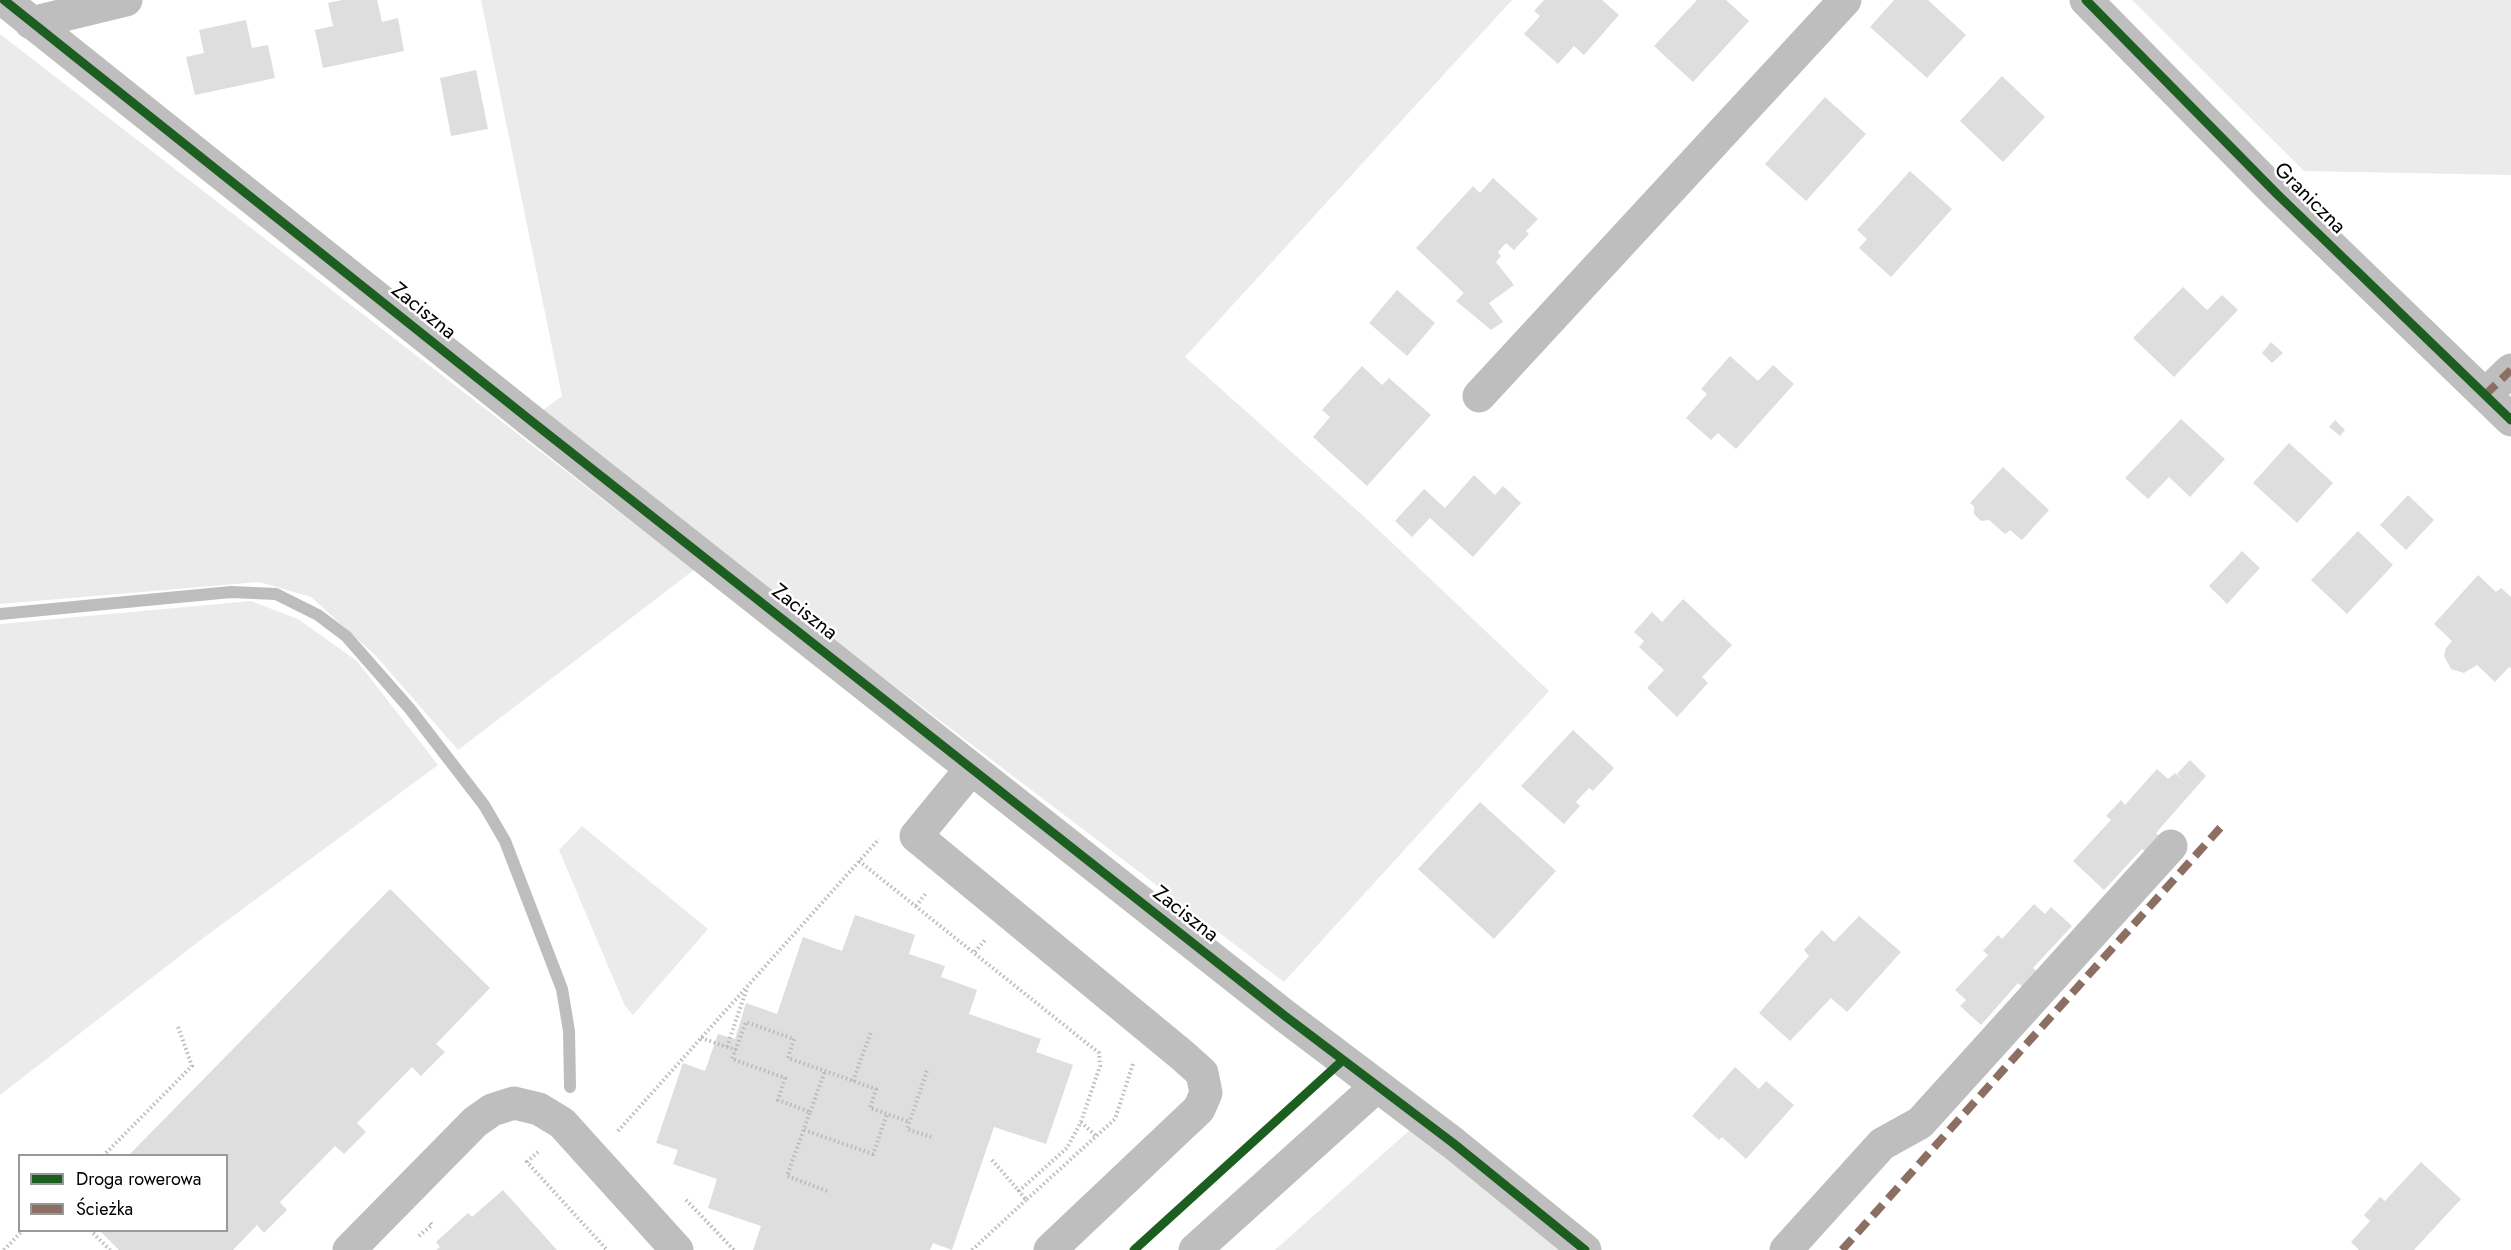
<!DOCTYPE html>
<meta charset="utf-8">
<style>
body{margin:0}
#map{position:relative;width:2511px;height:1250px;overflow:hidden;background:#fff;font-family:Jost,sans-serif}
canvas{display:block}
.legend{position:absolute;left:18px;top:1154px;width:210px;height:78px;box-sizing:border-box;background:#fff;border:2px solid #999;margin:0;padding:8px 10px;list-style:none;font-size:18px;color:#000}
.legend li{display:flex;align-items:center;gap:12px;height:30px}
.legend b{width:30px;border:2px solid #999}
</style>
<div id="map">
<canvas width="2511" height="1250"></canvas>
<ul class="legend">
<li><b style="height:8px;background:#1b5e20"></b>Droga rowerowa</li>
<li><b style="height:8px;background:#8d6e63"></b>Ścieżka</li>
</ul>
</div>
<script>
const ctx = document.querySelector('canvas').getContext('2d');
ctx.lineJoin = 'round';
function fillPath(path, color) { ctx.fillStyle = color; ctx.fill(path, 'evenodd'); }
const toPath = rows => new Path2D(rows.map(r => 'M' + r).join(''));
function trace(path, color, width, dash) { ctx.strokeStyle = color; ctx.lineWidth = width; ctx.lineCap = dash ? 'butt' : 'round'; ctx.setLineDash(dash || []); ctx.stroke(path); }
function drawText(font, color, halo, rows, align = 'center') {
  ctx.font = font + ' Jost,sans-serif'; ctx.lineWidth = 5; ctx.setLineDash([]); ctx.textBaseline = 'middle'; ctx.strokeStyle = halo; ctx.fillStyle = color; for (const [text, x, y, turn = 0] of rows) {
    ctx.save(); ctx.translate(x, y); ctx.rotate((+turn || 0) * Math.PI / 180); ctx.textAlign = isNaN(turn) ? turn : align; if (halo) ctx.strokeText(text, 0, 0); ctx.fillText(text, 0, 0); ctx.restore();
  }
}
fillPath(toPath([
 [481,0,1512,0,1185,357,1369,521,1549,691,1284,982,888,681,573,436,543,410,562,396],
 [2132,0,2511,0,2511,175,2304,171],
 [0,34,694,570,458,750,376,656,311,597,259,582,0,604],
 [251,601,298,619,357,661,438,765,202,939,0,1095,0,624],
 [582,826,708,929,633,1015,625,1006,559,850],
 [1412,1128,1566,1250,1275,1250]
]), '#ebebeb');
trace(toPath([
 [0,614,231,592,276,594,318,615,346,636,410,709,484,805,505,841,562,989,569,1031,570,1087]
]), '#bdbdbd', 12);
fillPath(toPath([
 [342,0,377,0,382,22,398,18,404,51,323,68,315,30,333,26,328,3],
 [1544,0,1602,0,1619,15,1584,55,1574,46,1558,64,1524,34,1540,16,1534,11],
 [1697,0,1726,0,1749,21,1693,82,1654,46],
 [1894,0,1928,0,1966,35,1927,78,1870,27],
 [246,20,252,48,268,45,275,78,195,95,186,57,204,53,199,30],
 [476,70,488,129,451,136,440,78],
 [2002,76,2045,117,2003,162,1960,121],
 [1825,97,1866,134,1806,201,1765,164],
 [1910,171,1952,209,1891,277,1859,248,1867,239,1857,230],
 [1493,178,1538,219,1526,231,1529,234,1514,250,1506,243,1498,252,1501,256,1496,262,1514,285,1489,303,1503,322,1491,330,1456,301,1464,293,1416,248,1473,186,1480,193],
 [2183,287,2207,310,2222,295,2238,310,2174,377,2133,338],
 [1397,290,1435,323,1407,356,1369,323],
 [2271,342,2283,353,2272,363,2262,353],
 [1730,356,1758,381,1773,365,1794,384,1736,449,1718,433,1711,440,1686,418,1707,394,1701,389],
 [1362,366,1382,385,1389,378,1431,415,1367,486,1313,437,1330,417,1322,410],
 [2181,419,2225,459,2190,497,2169,477,2148,499,2125,478],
 [2335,420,2345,430,2340,436,2329,427],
 [2289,443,2333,483,2297,523,2253,483],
 [2003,467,2049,510,2022,540,2010,530,2005,534,1989,520,1981,521,1974,514,1974,506,1970,503],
 [1474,475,1495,495,1503,486,1521,503,1473,557,1430,518,1412,537,1395,521,1424,489,1445,508],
 [2408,495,2434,520,2406,550,2380,525],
 [2358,531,2393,565,2347,614,2311,580],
 [2242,551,2260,568,2227,604,2209,586],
 [2478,575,2496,592,2501,588,2511,597,2511,668,2509,667,2495,682,2477,665,2464,673,2451,669,2444,656,2446,648,2452,641,2434,624],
 [1683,599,1732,645,1702,677,1708,683,1677,717,1647,688,1664,670,1639,647,1644,641,1634,632,1652,612,1662,622],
 [1573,730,1614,768,1593,791,1589,788,1576,802,1580,806,1564,824,1521,786],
 [2190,760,2206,776,2156,833,2165,841,2150,856,2142,849,2104,890,2073,861,2111,820,2106,816,2121,800,2125,805,2157,769,2168,779,2175,773,2186,783,2177,774],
 [1480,802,1556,871,1494,939,1418,869],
 [390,889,490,988,436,1044,445,1052,421,1076,412,1067,357,1123,366,1132,344,1154,335,1146,280,1202,287,1210,264,1233,257,1225,233,1250,119,1250,99,1230,226,1230,226,1156,128,1156],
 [2034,904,2045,914,2051,907,2072,926,2033,968,2041,975,2027,991,2018,983,1981,1025,1960,1006,1966,1000,1955,990,1988,955,1983,951,1998,935,2002,939],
 [855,915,915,935,909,954,945,966,941,977,977,990,969,1014,1041,1039,1036,1052,1073,1065,1046,1144,994,1127,952,1250,933,1243,930,1250,753,1250,761,1226,708,1208,717,1179,673,1164,678,1150,656,1143,683,1063,705,1071,718,1034,735,1039,746,1003,777,1014,803,937,842,951],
 [1859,916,1901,952,1847,1012,1831,998,1790,1041,1759,1013,1809,956,1804,950,1822,930,1834,942],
 [1735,1067,1759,1089,1766,1081,1794,1105,1746,1159,1722,1137,1719,1140,1692,1116],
 [2421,1162,2461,1199,2414,1250,2359,1250,2351,1242,2370,1221,2364,1215,2380,1197,2385,1201],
 [503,1190,557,1250,436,1250,440,1247,436,1242,468,1213,472,1217]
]), '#dedede');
trace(toPath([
 [859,861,1099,1053,1100,1066,1081,1122,1067,1148,1019,1191,1026,1200,1115,1119,1133,1064],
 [916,906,926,893],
 [975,952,985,940],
 [701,1038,736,1050],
 [727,1047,747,988],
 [927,1071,907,1129,931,1137],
 [853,1081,871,1032],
 [810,1112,825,1071],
 [1081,1122,1096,1136],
 [804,1130,873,1154,887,1114],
 [618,1131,879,839],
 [538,1152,527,1162,607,1250],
 [103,1156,192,1066,178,1027],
 [992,1160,1019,1191],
 [827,1191,787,1176,810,1112,778,1100,785,1078,732,1059,746,1022,794,1039,788,1058,876,1089,870,1108,910,1122],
 [686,1200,734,1250],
 [90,1230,110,1250],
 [419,1236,432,1225,429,1221],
 [4,1250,23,1230],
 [972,1250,1026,1200]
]), '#b9b9b9', 4, [1.5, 3]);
trace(toPath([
 [4,0,530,420,1285,1016,1453,1143,1585,1250],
 [2086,0,2277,194,2511,420],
 [31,23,126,0],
 [2485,395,2511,370],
 [1479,396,1845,0],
 [971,769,916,836,1182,1055,1202,1073,1206,1093,1199,1109,1050,1250],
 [349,1250,475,1122,492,1110,514,1103,539,1109,562,1123,677,1250],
 [1195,1250,1377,1086],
 [1786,1250,1882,1144,1920,1123,2171,846]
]), '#bebebe', 33);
trace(toPath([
 [2485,395,2511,370],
 [1842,1250,2221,827]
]), '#8d6e63', 8, [15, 8]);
trace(toPath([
 [4,0,530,420,1285,1016,1453,1143,1585,1250],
 [2086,0,2277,194,2511,420],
 [1134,1250,1343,1060]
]), '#1b5e20', 9);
drawText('21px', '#000', '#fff', [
 ["Graniczna",2309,199,45],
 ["Zaciszna",423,312,39],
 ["Zaciszna",804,613,38],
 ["Zaciszna",1185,915,38]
]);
</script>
